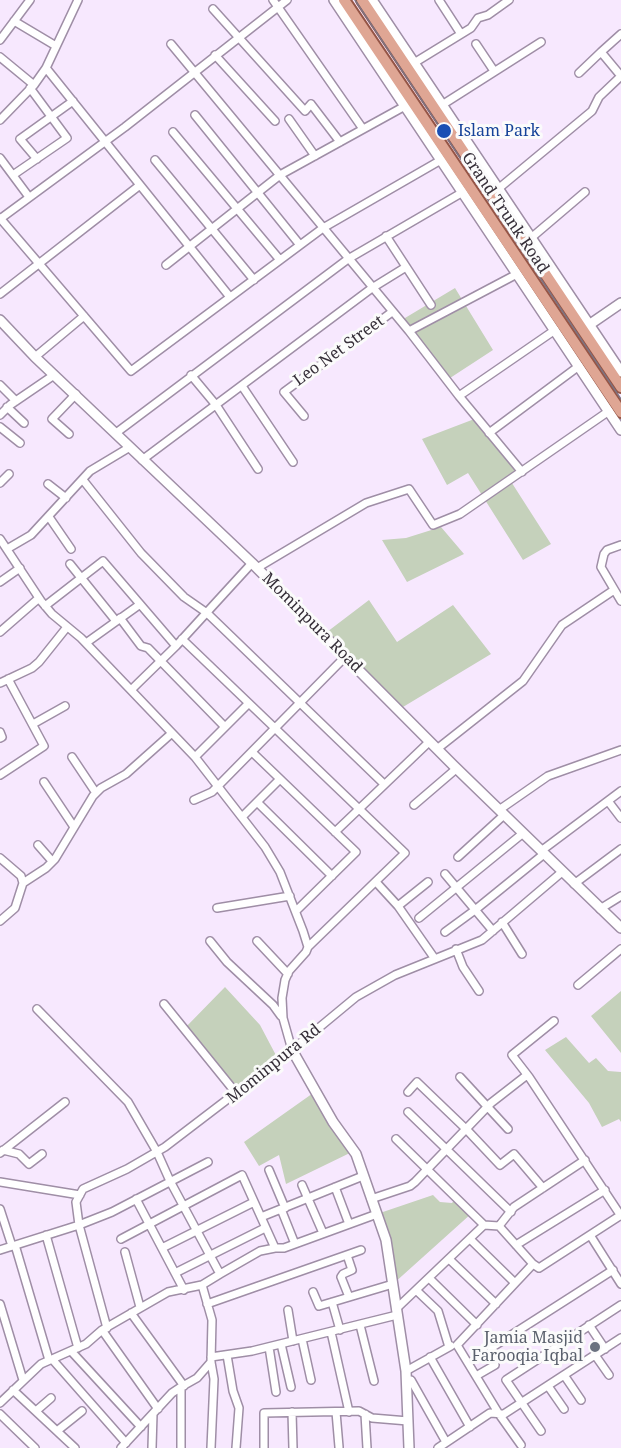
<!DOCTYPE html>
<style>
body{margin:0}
canvas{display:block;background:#f7e8fe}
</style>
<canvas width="621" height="1448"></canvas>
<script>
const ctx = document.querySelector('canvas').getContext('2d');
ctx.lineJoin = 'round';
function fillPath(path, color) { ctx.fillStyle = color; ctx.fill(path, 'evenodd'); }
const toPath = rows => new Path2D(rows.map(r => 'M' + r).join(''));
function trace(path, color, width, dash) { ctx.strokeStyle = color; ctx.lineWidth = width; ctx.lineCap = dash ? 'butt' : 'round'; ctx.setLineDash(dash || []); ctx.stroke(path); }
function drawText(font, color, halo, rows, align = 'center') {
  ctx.font = font + ' "Noto Serif",serif'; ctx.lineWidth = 6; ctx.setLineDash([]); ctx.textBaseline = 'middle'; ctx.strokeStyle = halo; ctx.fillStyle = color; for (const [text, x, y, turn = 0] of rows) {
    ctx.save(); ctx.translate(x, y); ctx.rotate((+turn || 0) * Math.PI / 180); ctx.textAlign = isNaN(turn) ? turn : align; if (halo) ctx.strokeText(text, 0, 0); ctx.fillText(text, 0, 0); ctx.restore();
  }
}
fillPath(toPath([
 [455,288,493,350,447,380,400,321],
 [477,418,522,472,510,480,551,544,523,560,468,473,447,485,422,439],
 [441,527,464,554,407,582,382,540,406,538],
 [369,600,397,642,453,605,491,654,398,710,323,635],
 [225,987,260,1025,279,1061,236,1093,184,1029],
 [621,991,621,1053,591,1016],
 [566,1037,589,1063,596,1058,608,1071,621,1072,621,1122,619,1119,602,1127,589,1103,545,1050],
 [316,1091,354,1151,286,1184,279,1155,259,1166,244,1142],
 [433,1195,440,1202,452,1203,456,1198,472,1213,393,1284,377,1214]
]), '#c5d1bb');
const street = toPath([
 [273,0,363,129],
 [439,0,461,34],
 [213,9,305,111,311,104,340,142],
 [14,21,56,46],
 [0,40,30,0],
 [171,44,409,331,459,396,522,472],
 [476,44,494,71],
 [601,52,621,34],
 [215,55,275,121],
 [0,57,34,85],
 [414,63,471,28,478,18,488,15,509,0],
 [46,68,230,297],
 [579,73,601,52,621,76],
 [442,105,541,42],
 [195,115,300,245],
 [289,119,315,156],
 [0,120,34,85,46,68,78,0],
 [173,132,280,260],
 [0,158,29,197],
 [37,159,20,139,73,101],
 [155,160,254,280],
 [13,175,67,138,30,88],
 [498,189,592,111,599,97,621,76],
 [0,218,131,371,323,228,441,160],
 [0,219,125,127,287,0],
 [386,236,431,305],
 [531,238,585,192],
 [166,265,280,175,405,106],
 [0,294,140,185],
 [409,331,517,274],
 [35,357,84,316],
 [191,375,216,405,258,469],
 [0,385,16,401],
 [242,386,293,462],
 [459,396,555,330],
 [7,407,24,423],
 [0,415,10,405,54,375],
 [304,416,284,392,392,312],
 [0,427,20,443],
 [116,433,348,259,463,192],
 [489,433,579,366],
 [69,434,52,419,76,394],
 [142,460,372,288,406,267],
 [83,480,141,553,184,597,207,613,384,784],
 [0,483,9,474],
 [48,484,66,498],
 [49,517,71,549],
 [0,539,41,601,52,614,81,638,195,757,265,847,280,872,303,931,308,947,306,952,289,971,285,980,282,998,283,1018,292,1050],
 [621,545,607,550,604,554,601,567,621,601],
 [7,549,31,535,90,471,130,447],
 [70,564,116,621],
 [257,568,366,503,409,489,433,525,460,514,609,411],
 [0,582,20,568],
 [45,606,103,561,176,646],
 [120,618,141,646,148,648,225,727],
 [0,632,39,598],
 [182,639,405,853,308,947],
 [86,643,139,605],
 [0,683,32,668,39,662,67,627],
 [131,690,176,646,252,563],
 [33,724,65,706],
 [0,732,2,737,0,738],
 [437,749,523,681,562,625,614,590],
 [252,752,356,852,296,911],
 [72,757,96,793],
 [195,757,248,704],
 [0,775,44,746,8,679],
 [44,782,74,827],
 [194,800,212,792,218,786,345,657],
 [608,801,621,818],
 [257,802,332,876],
 [414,805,456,769],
 [499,810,548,776,621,750],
 [242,817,280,779],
 [335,832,429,742],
 [38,845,52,861],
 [541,851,621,791],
 [458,857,504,815],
 [0,858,21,876,23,883],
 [445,874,493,931],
 [376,882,398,906,435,959],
 [574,884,621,849],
 [398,906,428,882],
 [217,908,290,896],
 [600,909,621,896],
 [419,918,522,834],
 [0,921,15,908,23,883,46,868,55,859,93,796,101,788,126,774,172,733],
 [502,922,522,954],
 [445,932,475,910,544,854],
 [210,941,227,962,273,1005,281,1016],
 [257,941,288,974],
 [456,949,463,967,479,991],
 [578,985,621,949],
 [164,1004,236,1093],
 [37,1009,128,1102,157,1152,170,1181,220,1274,202,1285,212,1320,211,1362,197,1378,181,1387,181,1448],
 [554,1021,512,1055,529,1077,621,1216],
 [460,1077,508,1129],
 [408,1092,417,1082,467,1130,500,1165,514,1154,543,1188],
 [408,1112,511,1212],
 [396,1139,484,1225],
 [3,1150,19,1154,29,1164,42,1154],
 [0,1153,65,1102],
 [269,1170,285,1208],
 [0,1182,80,1195],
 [302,1185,323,1233],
 [335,1187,349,1224],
 [136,1199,184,1290],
 [371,1199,410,1186,415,1182,491,1103,527,1075],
 [0,1209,12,1246],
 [281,1209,295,1244],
 [261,1217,363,1176],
 [499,1226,514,1207,585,1160],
 [46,1235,78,1348],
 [590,1235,621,1284],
 [121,1239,242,1175,275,1248,260,1251,220,1274],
 [470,1239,515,1283],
 [15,1245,49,1360],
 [516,1245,605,1190],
 [162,1248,254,1202],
 [275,1248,284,1248,377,1214],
 [0,1250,79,1225,76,1202,83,1189,127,1169,165,1147,292,1050,356,997,395,975,482,940,562,872],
 [125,1252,140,1307],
 [347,1255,352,1270,343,1274,341,1277,349,1297],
 [449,1259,496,1304],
 [175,1273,265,1228],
 [429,1278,477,1325],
 [416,1290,438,1311,449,1347],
 [313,1292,319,1306,393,1284],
 [332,1302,340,1330],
 [0,1304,23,1380],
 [207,1304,361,1250],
 [396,1309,484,1225,499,1226,533,1264],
 [288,1310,293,1341],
 [131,1313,184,1386],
 [360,1325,374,1381],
 [589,1325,605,1349],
 [107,1328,79,1225,112,1212,208,1162],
 [102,1330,158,1409],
 [331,1332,349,1412],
 [302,1339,311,1380],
 [281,1344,291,1387],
 [269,1347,276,1392],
 [71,1351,141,1427],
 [227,1355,233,1391,239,1408,236,1448],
 [595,1355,609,1375],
 [211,1357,252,1351,397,1315],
 [430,1357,470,1427],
 [52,1359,126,1443],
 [211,1362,214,1379,211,1448],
 [406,1371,451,1346],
 [564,1375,581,1400],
 [476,1376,495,1365,491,1348,613,1270],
 [406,1381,411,1380,446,1442],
 [548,1386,564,1409],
 [13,1390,75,1448],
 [0,1403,41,1364,86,1344,102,1330,168,1292,202,1285],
 [36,1411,51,1398],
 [292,1412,293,1448],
 [336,1412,339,1447],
 [0,1414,35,1448],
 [365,1414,367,1448],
 [57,1431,82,1411],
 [541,1431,506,1380,621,1305],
 [521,1445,499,1414,457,1345,533,1264,539,1268,621,1215],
 [121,1448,172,1393,181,1387],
 [152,1448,153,1414],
 [264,1448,264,1413,359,1411,372,1418,408,1421],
 [438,1448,490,1413,504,1414,621,1338]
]);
const secondary = toPath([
 [334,0,621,430],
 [372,0,621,372],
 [0,320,35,357,252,563,453,765,621,928],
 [586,327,621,303],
 [292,1050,333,1122,356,1154,386,1240,406,1371,409,1448]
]);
const primary = toPath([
 [344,0,621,412],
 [362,0,621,387]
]);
trace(street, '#9f8ea6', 10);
trace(secondary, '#9f8ea6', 12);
trace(primary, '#955546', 14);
trace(street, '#fff', 7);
trace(secondary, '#fff', 9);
trace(primary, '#dfa694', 10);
trace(toPath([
 [355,0,621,399]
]), '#7d7382', 1.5);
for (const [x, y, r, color] of [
 [444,131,8,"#1a4fb4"],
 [595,1347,6,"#6b7280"]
]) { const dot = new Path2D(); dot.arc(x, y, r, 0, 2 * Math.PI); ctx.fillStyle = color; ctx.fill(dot); trace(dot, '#fbfbfb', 2); }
drawText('16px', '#164399', '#fbfbfb', [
 ["Islam Park",458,131]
], 'left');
drawText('16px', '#352e38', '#fbfbfb', [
 ["Grand Trunk Road",505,213,56],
 ["Leo Net Street",339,351,-36],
 ["Mominpura Road",312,623,45],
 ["Mominpura Rd",274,1064,-39]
]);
drawText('16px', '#5b616d', '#fbfbfb', [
 ["Jamia Masjid",583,1338],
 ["Farooqia Iqbal",583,1356]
], 'right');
</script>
